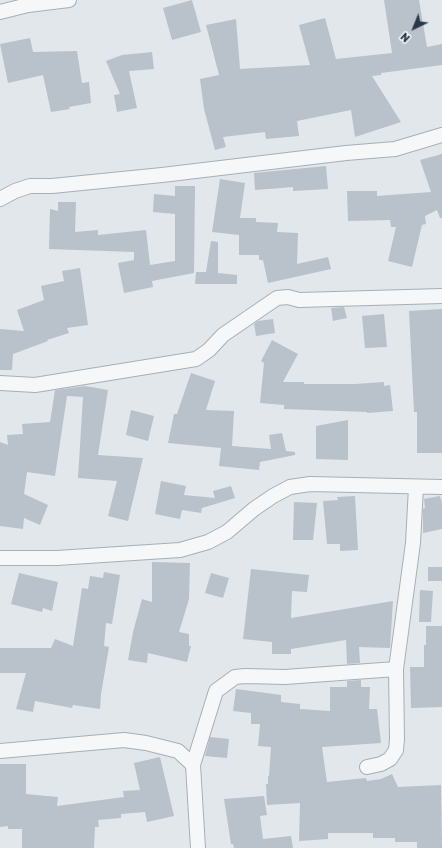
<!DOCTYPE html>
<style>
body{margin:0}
#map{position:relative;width:442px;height:848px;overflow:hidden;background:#e2e7ec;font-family:Rubik,sans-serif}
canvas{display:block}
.north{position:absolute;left:394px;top:8px;width:40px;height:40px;-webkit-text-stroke:3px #f2f6f9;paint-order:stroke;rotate:223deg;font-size:11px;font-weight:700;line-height:16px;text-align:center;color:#283746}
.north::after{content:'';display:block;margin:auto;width:14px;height:18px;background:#283746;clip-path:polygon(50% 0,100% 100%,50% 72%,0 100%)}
</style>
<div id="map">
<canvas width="442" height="848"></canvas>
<div class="north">N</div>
</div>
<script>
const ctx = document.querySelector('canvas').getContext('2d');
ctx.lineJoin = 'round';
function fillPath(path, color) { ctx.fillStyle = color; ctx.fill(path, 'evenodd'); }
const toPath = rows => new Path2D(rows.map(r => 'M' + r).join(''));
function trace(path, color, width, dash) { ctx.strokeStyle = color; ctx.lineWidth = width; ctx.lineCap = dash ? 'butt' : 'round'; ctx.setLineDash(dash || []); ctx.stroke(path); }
fillPath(toPath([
 [192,0,201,32,172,40,163,8],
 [384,0,419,0,427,47,442,44,442,65,381,73,381,75,372,76,401,122,355,137,351,110,297,121,299,136,266,139,265,132,223,137,226,147,215,150,204,109,200,79,219,75,206,25,236,19,240,69,310,65,299,25,325,18,336,59,392,53],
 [30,38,33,52,77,51,82,83,89,82,91,103,69,107,70,109,51,112,43,75,8,83,0,44],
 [152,52,154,69,129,71,137,108,117,112,114,95,120,94,106,61,122,55],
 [442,154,442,218,440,218,437,210,425,216,426,224,422,225,412,267,388,261,396,227,391,227,390,220,348,221,347,191,377,191,377,196,431,192,420,160],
 [326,166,328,189,293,191,293,187,255,190,254,173],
 [220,179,245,183,240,218,256,218,256,222,278,223,277,232,298,233,297,264,328,257,331,269,268,283,263,260,259,260,259,255,239,255,239,235,212,232],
 [175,186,195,186,194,273,152,281,153,287,124,293,118,263,134,260,134,252,49,249,50,209,58,211,58,202,76,202,75,232,98,230,98,235,146,230,150,265,175,261,175,214,153,212,154,194,175,196],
 [211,241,218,242,218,273,237,275,237,284,195,284,196,272,206,272],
 [80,268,88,325,67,328,69,333,47,340,48,341,13,354,12,370,0,370,0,329,24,331,17,310,44,300,41,286,64,281,62,271],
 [344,307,347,318,333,321,331,308],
 [442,309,442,453,417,453,417,412,414,412,409,311],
 [384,314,387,347,365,348,362,316],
 [273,319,275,333,256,336,254,324,258,321],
 [272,340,298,354,283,382,304,382,304,384,355,384,384,382,384,386,390,385,393,411,367,413,367,412,284,409,284,405,260,403,264,363,261,361],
 [191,373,215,381,206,410,234,411,232,446,271,449,269,435,282,433,286,451,295,452,295,455,260,462,259,470,219,466,221,448,168,443,174,414,177,414],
 [85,386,108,390,98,455,143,458,128,521,108,516,117,481,78,478,83,397,67,396,55,476,27,472,24,494,48,505,40,525,24,518,23,529,0,526,0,442,8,445,7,435,23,434,22,424,50,422,55,390],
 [131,410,154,416,148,441,126,435],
 [348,420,348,460,316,459,316,426],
 [161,481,186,486,184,495,215,498,213,491,231,486,235,498,202,508,201,513,182,510,180,519,155,514],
 [355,496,358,550,340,551,340,544,327,544,323,501,338,500,337,497],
 [440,496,442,503,442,529,423,533,423,509,425,508,424,499],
 [294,502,317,503,313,540,293,540],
 [152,562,190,563,189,599,179,632,189,634,189,646,191,646,187,662,148,653,147,663,128,660,133,632,142,599,152,602],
 [428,567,442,567,442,581,428,581],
 [251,569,309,575,307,592,292,591,291,618,393,601,390,648,359,647,360,663,347,664,346,640,291,649,291,654,272,654,272,642,243,639],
 [104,572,120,575,112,624,106,623,104,646,109,647,101,694,100,709,73,705,72,708,35,701,33,712,16,709,26,673,0,673,0,648,51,648,55,639,73,646,82,588,88,589,90,576,103,578],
 [19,573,58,582,52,611,43,608,42,612,11,604],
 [211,573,229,578,223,598,205,593],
 [420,590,433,591,431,622,419,622],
 [426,626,442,626,442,707,411,708,410,667,424,667,424,645,426,645],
 [361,680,361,687,370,687,369,709,377,709,381,743,322,747,327,782,366,778,367,781,381,779,392,774,398,787,441,785,442,848,417,848,417,842,395,842,395,838,373,838,373,833,328,833,328,839,299,841,300,803,267,805,266,784,268,784,268,776,269,776,271,747,258,746,260,724,251,724,251,713,233,711,236,689,281,695,281,702,300,704,300,709,330,711,330,687,347,687,347,681],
 [210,737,229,739,227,758,205,756],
 [160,757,174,816,147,822,145,812,121,814,121,818,98,820,99,827,95,827,94,848,22,848,22,829,8,829,8,826,0,827,0,764,26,764,26,794,58,797,57,806,124,797,123,791,140,790,134,763],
 [264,796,267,815,260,816,263,839,291,836,293,848,234,848,233,844,231,844,224,799]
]), '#b9c1ca');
const street = toPath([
 [0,12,28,5,69,0],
 [0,199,15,191,30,186,52,186,162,175,346,153,395,149,442,135],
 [0,383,35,385,196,359,209,350,223,335,277,298,288,297,299,300,442,296],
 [0,558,57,558,180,550,208,542,227,532,254,509,273,496,290,487,310,484,442,487],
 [0,751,124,740,146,743,178,751,193,765],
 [367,767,381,764,390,759,396,750,397,739,396,669,413,543,416,487],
 [198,848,193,765,216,691,235,677,245,676,285,677,396,669]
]);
trace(street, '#a6afb7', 16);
trace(street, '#f5f7f9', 14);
</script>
